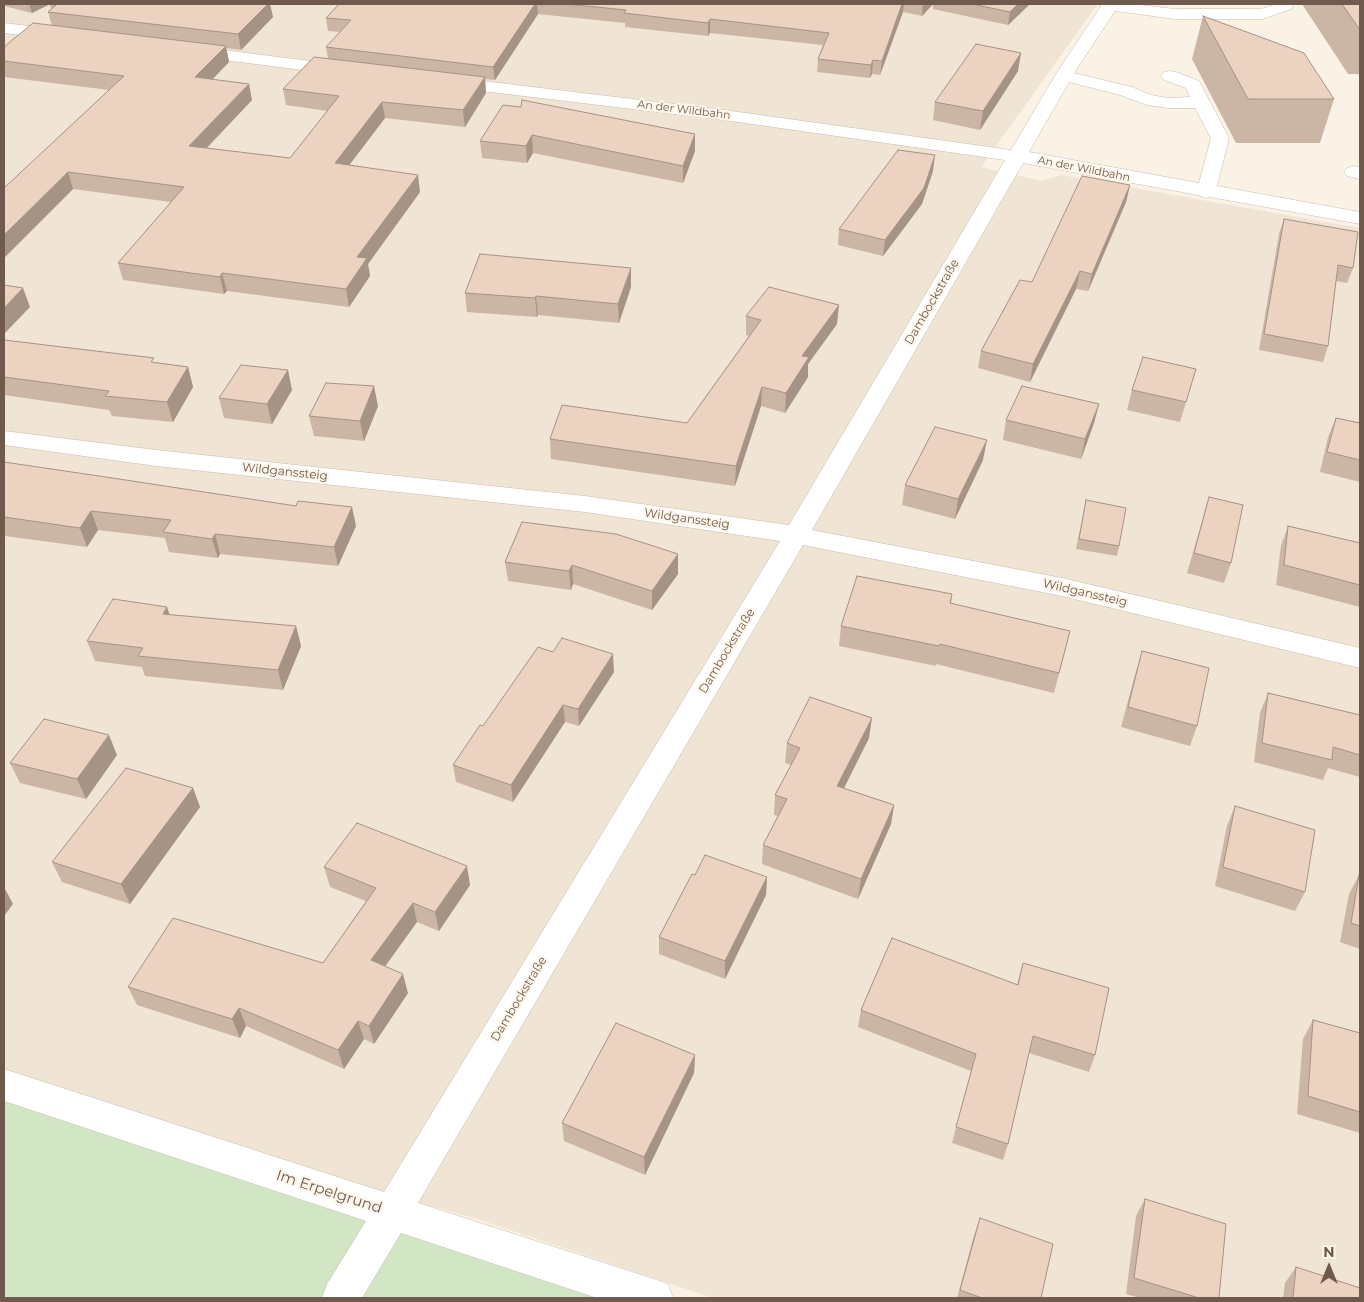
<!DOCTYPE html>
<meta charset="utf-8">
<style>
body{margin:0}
#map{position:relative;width:1364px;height:1302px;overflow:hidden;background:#faf2e5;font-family:Montserrat,sans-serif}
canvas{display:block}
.frame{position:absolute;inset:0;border:5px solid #705a4d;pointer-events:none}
.north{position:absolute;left:1304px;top:1242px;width:50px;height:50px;-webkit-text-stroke:4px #fdf6eb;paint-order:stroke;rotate:0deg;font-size:14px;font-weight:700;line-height:20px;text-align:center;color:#705a4d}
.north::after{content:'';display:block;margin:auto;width:18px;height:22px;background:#705a4d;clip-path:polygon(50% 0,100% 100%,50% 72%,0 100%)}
</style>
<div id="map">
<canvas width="1364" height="1302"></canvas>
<div class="frame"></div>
<div class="north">N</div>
</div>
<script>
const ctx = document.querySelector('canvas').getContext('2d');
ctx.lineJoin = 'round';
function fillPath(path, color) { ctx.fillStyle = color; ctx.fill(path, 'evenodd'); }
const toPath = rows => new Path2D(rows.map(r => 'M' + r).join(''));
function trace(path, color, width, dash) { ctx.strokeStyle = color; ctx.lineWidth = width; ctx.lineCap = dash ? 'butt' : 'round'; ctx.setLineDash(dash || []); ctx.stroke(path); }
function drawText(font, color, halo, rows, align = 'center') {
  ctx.font = font + ' Montserrat,sans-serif'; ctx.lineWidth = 4.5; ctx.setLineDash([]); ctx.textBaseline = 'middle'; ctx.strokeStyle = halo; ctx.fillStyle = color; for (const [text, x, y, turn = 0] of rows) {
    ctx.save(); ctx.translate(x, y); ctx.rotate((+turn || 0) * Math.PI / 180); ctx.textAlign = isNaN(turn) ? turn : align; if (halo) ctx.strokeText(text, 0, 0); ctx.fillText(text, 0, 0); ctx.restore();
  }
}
fillPath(toPath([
 [4,4,1095,4,1097,5,981,167,1042,181,1061,175,1360,228,1360,1298,713,1298,477,1219,366,1188,4,1071]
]), '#f0e4d4');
fillPath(toPath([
 [4,1085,391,1213,654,1298,4,1298]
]), '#d2e6c5');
const minor = toPath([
 [1100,4,1132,4,1175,9,1261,9,1276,4,1292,4,1293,6,1291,9,1263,19,1175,19,1115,11,1074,73,1132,87,1151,95,1168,98,1190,97,1186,88,1164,80,1161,76,1164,72,1170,71,1176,72,1199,81,1229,138,1217,186,1360,212,1360,224,1210,197,1206,198,1198,195,1023,163,812,530,1062,578,1360,648,1360,668,1062,596,803,545,418,1203,654,1279,668,1284,673,1298,597,1298,401,1233,362,1298,322,1298,327,1284,366,1221,4,1101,4,1069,384,1192,780,541,585,512,156,466,4,445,4,431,156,450,585,496,789,525,1005,160,724,120,449,87,443,86,440,82,443,78,449,77,724,110,1011,150,1056,74,1101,6,1100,4],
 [1069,82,1120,95,1147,105,1168,108,1195,108,1211,138,1199,183,1029,152,1069,82],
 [4,23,62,30,68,31,70,35,68,39,62,40,4,33,4,23],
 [191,46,342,65,348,66,351,70,348,74,342,75,185,55,182,51,185,47,191,46],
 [1354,166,1360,167,1360,179,1347,176,1344,172,1347,168,1354,166]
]);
trace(minor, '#cabaad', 1);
fillPath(minor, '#fff');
fillPath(toPath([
 [4,4,50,4,32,13,4,6],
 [50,4,270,4,273,17,241,50,226,48,229,62,213,79,252,100,207,148,290,158,328,111,286,105,283,89,328,58,326,47,340,32,328,31,326,18,339,4,1030,4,1008,25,933,9,933,4,922,16,903,12,880,75,872,74,870,78,817,72,818,59,823,45,710,33,708,36,625,27,625,23,538,14,495,80,485,79,486,93,465,127,385,118,349,165,420,192,368,264,370,276,349,307,227,291,224,294,123,280,118,263,171,202,73,189,4,258,109,90,4,77,4,47,52,25,48,12,51,9],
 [1302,4,1360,4,1360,74,1348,74],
 [1203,16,1334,99,1320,143,1236,143,1192,59],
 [1018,71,980,130,933,120,935,102],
 [503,105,695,134,695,151,683,183,533,153,527,163,482,158,480,141],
 [933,171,922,204,883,256,838,245,839,229],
 [1130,185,1126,202,1088,291,1076,289,1030,382,978,368,981,351,1032,282],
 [1284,219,1353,268,1347,283,1336,281,1328,346,1323,362,1259,350,1279,234],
 [631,268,631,287,619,323,538,315,537,317,467,312,465,293],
 [746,316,837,324,808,364,808,377,785,413,761,406,735,486,551,459,550,439,687,423,749,336,746,335],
 [4,340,156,363,188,367,193,387,173,422,112,416,109,410,4,395],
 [1196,369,1180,422,1127,410,1132,390],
 [292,390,272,424,224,418,219,398],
 [1099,404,1094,423,1081,459,1003,440,1006,420],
 [378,406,364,441,314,436,309,416],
 [1336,418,1360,423,1360,482,1320,472,1328,437],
 [983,460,955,519,902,505,905,485],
 [4,462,356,526,338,566,220,554,218,558,169,552,165,538,98,530,87,547,5,536,4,537],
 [1209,497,1231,563,1224,583,1187,573],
 [1086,500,1119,546,1117,556,1076,549],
 [522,522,678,574,652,610,573,584,571,590,508,581,505,562],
 [1288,526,1360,543,1360,607,1276,585,1281,546],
 [952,594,951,604,1070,631,1054,693,936,664,936,666,839,646,841,626],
 [170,615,296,626,301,646,283,690,145,676,142,667,95,661,87,641],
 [1142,651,1197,726,1190,746,1121,727,1136,671],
 [614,672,579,726,565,722,513,802,456,782,453,765],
 [1268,693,1360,715,1360,777,1328,768,1323,780,1254,762,1260,713],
 [869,738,844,788,894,805,891,824,858,899,762,864,763,845,778,816,774,815,775,795,791,765,785,763,787,743],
 [117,755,86,799,20,783,10,763],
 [193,788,200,807,130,904,62,882,52,862],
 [1235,806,1305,892,1295,911,1215,886,1227,826],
 [324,867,470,885,439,931,417,922,385,966,408,993,374,1044,364,1039,344,1069,246,1026,240,1038,137,1005,128,987,323,963,366,901,330,887],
 [695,875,767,877,766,895,725,979,659,954,659,937],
 [1359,875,1360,875,1360,949,1340,942,1349,894],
 [1023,963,1095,1055,1089,1072,1029,1053,1008,1144,1003,1160,952,1143,971,1071,858,1027,861,1010,1017,985],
 [1313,1020,1360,1033,1360,1133,1297,1114,1303,1039],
 [695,1055,694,1073,645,1175,564,1141,562,1123],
 [1145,1199,1219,1298,1140,1298,1126,1294,1136,1216],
 [980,1218,1041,1298,957,1298,974,1235],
 [1296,1267,1360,1298,1283,1298,1285,1283]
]), '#cbb5a5');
fillPath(toPath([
 [29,4,50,4,32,13],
 [268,4,270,4,273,17,241,50,238,34],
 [535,4,537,4,538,14,495,80,493,67],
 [902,4,904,4,903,12,880,75,882,61],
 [923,4,933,4,922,16],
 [1018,4,1030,4,1008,25,1010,12],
 [710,19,710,33,708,36,708,23],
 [226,46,229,62,199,93,195,77],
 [1021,53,1018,71,980,130,983,111],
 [873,60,872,74,870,78,871,65],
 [485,77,486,93,465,127,463,110],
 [249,84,252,100,193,162,189,146],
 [382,102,385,118,338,180,335,163],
 [695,134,695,151,683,183,683,166],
 [532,135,533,153,527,163,526,146],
 [935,155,933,171,922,204,883,256,885,240],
 [68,172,73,189,4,258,4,235],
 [418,175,420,192,368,264,370,276,349,307,346,289,357,257],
 [1130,185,1126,202,1088,291,1092,274],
 [631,268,631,287,619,323,618,304],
 [1080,271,1076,289,1030,382,1033,364],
 [222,273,227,291,224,294,220,277],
 [23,288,30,307,4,334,4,308],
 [536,296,538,315,537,317,535,298],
 [839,305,837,324,808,364,808,377,785,413,786,393,802,356],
 [188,367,193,387,173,422,167,402],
 [288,370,292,390,272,424,267,404],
 [374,386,378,406,364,441,360,421],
 [762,387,761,406,735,486,736,466],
 [1099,404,1094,423,1081,459,1085,439],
 [987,440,983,460,955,519,958,499],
 [352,507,356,526,338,566,334,547],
 [91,511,98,530,87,547,80,528],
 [215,534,220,554,218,558,212,539],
 [678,554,678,574,652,610,652,591],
 [572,565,573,584,571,590,569,571],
 [167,607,174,627,163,614],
 [296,626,301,646,283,690,278,670],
 [613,654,614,672,579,726,578,709],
 [563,705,565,722,513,802,511,785],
 [872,718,869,738,835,806,837,786],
 [109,735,117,755,86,799,77,779],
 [193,788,200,807,130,904,121,884],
 [894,805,891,824,858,899,861,879],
 [467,866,470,885,439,931,435,912],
 [767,877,766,895,725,979,725,961],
 [4,887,13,904,4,916],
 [413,903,417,922,376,979,371,960],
 [403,974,408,993,374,1044,369,1026],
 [239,1008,246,1026,240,1038,232,1019],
 [358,1021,364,1039,344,1069,338,1050],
 [695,1055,694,1073,645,1175,644,1157]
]), '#a59386');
const building = toPath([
 [52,4,268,4,238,34,48,12,56,5,52,4],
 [339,4,535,4,493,67,326,47,351,20,326,18,339,4],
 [566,4,902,4,882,61,873,60,871,65,818,59,829,33,710,19,708,23,624,13,626,10,566,4],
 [972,4,1018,4,1010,12,972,4],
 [1342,4,1360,4,1360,30,1342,4],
 [1203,16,1304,53,1334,99,1248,99,1203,16],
 [33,23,226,46,195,77,249,84,189,146,290,158,339,96,283,89,314,57,485,77,463,110,382,102,335,163,418,175,357,257,367,258,346,289,222,273,220,277,118,263,184,187,68,172,4,235,4,188,124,76,4,61,4,47,33,23],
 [976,44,1021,53,983,111,935,102,976,44],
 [522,100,695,134,683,166,532,135,526,146,480,141,503,105,521,107,522,100],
 [898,150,935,155,924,188,885,240,839,229,898,150],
 [1082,176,1130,185,1092,274,1080,271,1033,364,981,351,1020,280,1032,282,1082,176],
 [1284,219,1358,232,1353,268,1338,265,1328,346,1264,334,1284,219],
 [480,254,631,268,618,304,536,296,535,298,465,293,480,254],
 [4,285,23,288,4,308,4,285],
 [769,287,839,305,802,356,809,357,786,393,762,387,736,466,550,439,562,405,687,423,761,320,746,316,769,287],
 [4,340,154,358,151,362,188,367,167,402,105,396,109,391,4,377,4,340],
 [1143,357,1196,369,1186,402,1132,390,1143,357],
 [241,365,288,370,267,404,219,398,241,365],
 [326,383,374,386,360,421,309,416,326,383],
 [1022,386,1099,404,1085,439,1006,420,1022,386],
 [1336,418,1360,423,1360,460,1327,452,1336,418],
 [935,427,987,440,958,499,905,485,935,427],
 [4,462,119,479,296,506,298,501,352,507,334,547,215,534,212,539,163,532,171,520,91,511,80,528,4,517,4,462],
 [1209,497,1243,505,1231,563,1194,553,1209,497],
 [1086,500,1126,508,1119,546,1079,539,1086,500],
 [522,522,616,534,678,554,652,591,572,565,569,571,505,562,522,522],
 [1288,526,1360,543,1360,585,1284,565,1288,526],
 [857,576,952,594,950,603,1070,631,1059,673,940,644,939,646,841,626,857,576],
 [113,599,167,607,163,614,296,626,278,670,138,656,143,648,87,641,113,599],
 [562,638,613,654,578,709,563,705,511,785,453,765,480,725,483,726,538,647,553,652,562,638],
 [1142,651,1209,668,1197,726,1128,707,1142,651],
 [1268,693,1360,715,1360,755,1333,747,1332,760,1262,743,1268,693],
 [810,697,872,718,837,786,894,805,861,879,763,845,787,799,775,795,800,748,787,743,810,697],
 [44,719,109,735,77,779,10,763,44,719],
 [126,768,193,788,121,884,52,862,126,768],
 [1235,806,1315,830,1305,892,1223,867,1235,806],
 [357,823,467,866,435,912,413,903,371,960,403,974,369,1026,358,1021,338,1050,239,1008,232,1019,128,987,173,918,323,963,376,888,324,867,357,823],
 [705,855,767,877,725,961,659,937,692,874,695,875,705,855],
 [1359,875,1360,875,1360,926,1351,923,1359,875],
 [892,938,1018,985,1023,963,1109,988,1095,1055,1033,1036,1008,1144,956,1127,976,1054,861,1010,892,938],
 [1313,1020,1360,1033,1360,1112,1308,1096,1313,1020],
 [616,1023,695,1055,644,1157,562,1123,616,1023],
 [1145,1199,1226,1224,1219,1298,1199,1298,1134,1278,1145,1199],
 [980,1218,1053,1244,1041,1298,982,1298,960,1290,980,1218],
 [1296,1267,1360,1288,1360,1298,1293,1298,1296,1267]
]);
fillPath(building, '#ecd2c0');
trace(building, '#a59386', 1);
drawText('11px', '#705a4d', '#fdf6eb', [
 ["An der Wildbahn",684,110,7],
 ["An der Wildbahn",1084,169,11]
]);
drawText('12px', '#705a4d', '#fdf6eb', [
 ["Dambockstraße",932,302,-60],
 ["Wildganssteig",285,472,6],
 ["Wildganssteig",687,519,8],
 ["Wildganssteig",1085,593,13],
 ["Dambockstraße",727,651,-59],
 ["Dambockstraße",519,999,-59]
]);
drawText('15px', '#705a4d', '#fdf6eb', [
 ["Im Erpelgrund",329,1192,18]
]);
</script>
